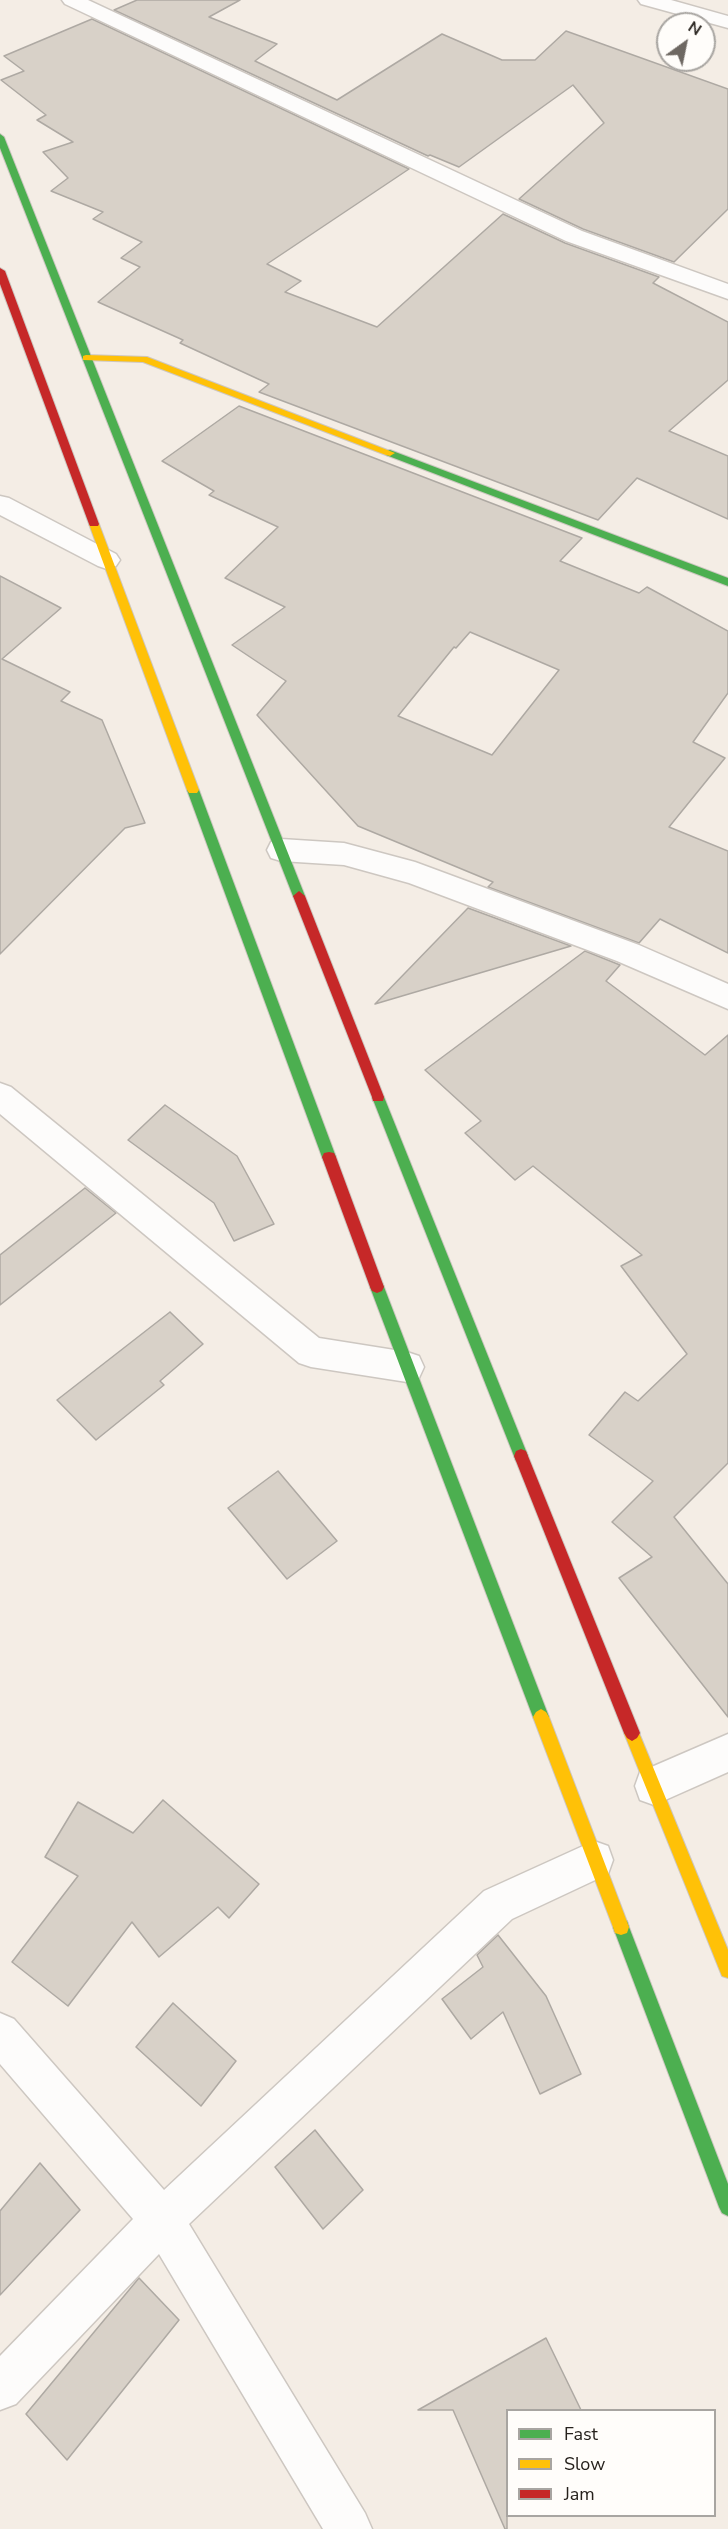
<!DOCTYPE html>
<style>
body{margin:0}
#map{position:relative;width:728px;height:2529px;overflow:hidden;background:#f4ede5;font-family:"Nunito Sans",sans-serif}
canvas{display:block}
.legend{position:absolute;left:506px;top:2409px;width:210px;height:108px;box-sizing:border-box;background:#fffdfa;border:2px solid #a8a5a1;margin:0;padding:8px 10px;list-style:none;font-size:18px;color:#26211c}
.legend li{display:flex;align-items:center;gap:12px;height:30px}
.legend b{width:30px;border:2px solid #a8a5a1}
.north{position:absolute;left:656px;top:12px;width:60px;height:60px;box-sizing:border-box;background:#fffdfa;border:2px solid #a8a5a1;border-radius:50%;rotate:33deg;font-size:16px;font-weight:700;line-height:24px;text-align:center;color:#26211c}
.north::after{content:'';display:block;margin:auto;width:21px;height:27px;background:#6e6862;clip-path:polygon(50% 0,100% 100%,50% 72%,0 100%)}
</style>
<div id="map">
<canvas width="728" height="2529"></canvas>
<ul class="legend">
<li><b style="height:8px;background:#4caf50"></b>Fast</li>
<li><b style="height:8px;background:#ffc107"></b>Slow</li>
<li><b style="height:8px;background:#c62828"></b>Jam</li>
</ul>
<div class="north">N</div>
</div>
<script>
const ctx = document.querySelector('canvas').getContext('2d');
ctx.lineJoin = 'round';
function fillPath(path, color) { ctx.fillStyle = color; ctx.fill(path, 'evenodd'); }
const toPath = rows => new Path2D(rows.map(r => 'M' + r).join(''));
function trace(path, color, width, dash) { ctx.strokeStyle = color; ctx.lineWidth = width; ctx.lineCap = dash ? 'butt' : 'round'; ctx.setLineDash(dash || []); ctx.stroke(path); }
const building = toPath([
 [137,0,240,0,209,17,277,44,255,61,337,100,442,34,502,60,535,60,566,31,728,89,728,209,674,262,583,229,519,199,604,123,573,85,459,167,430,155,428,156,114,10,137,0],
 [92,19,409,169,267,264,301,281,285,292,377,327,503,214,565,243,659,277,653,283,728,322,728,380,669,431,728,456,728,519,637,478,598,520,259,392,269,384,180,343,183,340,98,302,140,267,121,258,142,242,93,219,103,212,51,191,68,178,43,152,73,142,37,120,46,115,1,80,24,71,4,56,92,19],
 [239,406,582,538,560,561,639,593,647,587,728,631,728,693,693,742,725,758,669,827,728,851,728,953,660,919,639,943,488,887,493,882,358,826,257,715,286,681,232,645,285,607,225,578,278,527,209,495,214,491,162,461,239,406],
 [470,632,559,670,492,755,398,716,454,647,456,648,470,632],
 [0,576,61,608,2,659,70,692,61,701,102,720,145,823,125,828,0,954,0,576],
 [468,908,571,946,375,1004,468,908],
 [585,951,620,965,606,981,705,1055,728,1035,728,1463,674,1517,728,1584,728,1717,619,1578,652,1557,612,1522,653,1481,589,1435,625,1392,638,1401,687,1354,621,1266,642,1255,533,1166,515,1180,465,1133,481,1121,425,1070,585,951],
 [165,1105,237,1156,274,1224,234,1241,214,1203,128,1140,165,1105],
 [85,1188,116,1213,0,1305,0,1255,85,1188],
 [170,1312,203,1344,160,1381,164,1385,96,1440,57,1400,170,1312],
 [278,1471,337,1541,287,1579,228,1508,278,1471],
 [163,1800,259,1884,229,1918,218,1907,159,1957,132,1922,68,2006,12,1962,78,1876,45,1857,78,1802,133,1833,163,1800],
 [498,1935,546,1996,581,2074,540,2094,503,2012,471,2039,442,1999,483,1967,477,1955,498,1935],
 [173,2003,236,2061,201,2106,136,2047,173,2003],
 [315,2130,363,2190,323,2229,275,2167,315,2130],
 [40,2163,80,2210,0,2295,0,2211,40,2163],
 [139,2278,179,2320,67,2460,26,2414,139,2278],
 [546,2338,581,2410,507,2410,507,2529,505,2529,453,2410,418,2410,546,2338]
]);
fillPath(building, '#d8d1c8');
trace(building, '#aea9a3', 1.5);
const street = toPath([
 [62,0,88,0,582,231,728,284,728,299,566,241,65,4,62,0],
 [638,0,671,0,728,16,728,28,641,4,638,0],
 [0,496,9,498,116,554,120,560,116,566,107,569,98,566,0,515,0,496],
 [281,839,344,843,415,862,639,945,728,984,728,1009,617,961,409,883,344,865,281,861,271,858,267,850,271,842,281,839],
 [0,1083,11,1087,319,1338,407,1352,419,1356,424,1367,419,1378,407,1382,311,1367,299,1363,0,1114,0,1083],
 [728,1734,728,1772,654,1805,640,1800,635,1786,640,1772,728,1734],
 [594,1841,608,1846,613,1860,608,1874,512,1919,189,2224,365,2513,372,2529,323,2529,159,2254,16,2404,0,2410,0,2356,133,2219,0,2064,0,2013,14,2019,164,2190,484,1891,594,1841]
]);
const fast = toPath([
 [0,134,4,137,305,896,303,899,295,899,293,896,0,148,0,134],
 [390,450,728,578,728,586,386,455,386,451,390,450],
 [193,786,199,790,336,1157,334,1161,324,1161,322,1157,187,790,193,786],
 [378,1092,384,1097,528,1456,526,1461,521,1463,516,1461,514,1456,372,1097,378,1092],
 [377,1281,382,1283,384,1287,549,1717,546,1722,541,1725,536,1722,533,1717,370,1287,372,1283,377,1281],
 [621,1919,627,1921,629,1927,728,2184,728,2216,722,2213,719,2207,613,1927,615,1921,621,1919]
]);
const slow = toPath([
 [86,355,147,357,395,453,390,456,386,455,143,362,83,360,83,356,86,355],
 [94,520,99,524,199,790,197,793,189,793,187,790,89,524,94,520],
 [541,1709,546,1712,549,1717,629,1927,627,1933,621,1935,615,1933,613,1927,533,1717,536,1712,541,1709],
 [632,1725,637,1728,728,1950,728,1978,722,1976,624,1733,627,1728,632,1725]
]);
const jam = toPath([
 [0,268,5,271,99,524,98,526,90,526,89,524,0,284,0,268],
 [299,891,305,896,384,1097,383,1101,373,1101,372,1097,293,896,299,891],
 [329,1152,334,1153,336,1157,384,1287,382,1291,377,1293,372,1291,370,1287,322,1157,324,1153,329,1152],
 [521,1449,526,1451,528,1456,640,1733,637,1738,632,1741,627,1738,624,1733,514,1456,516,1451,521,1449]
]);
trace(street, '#cdc7c1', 3);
trace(fast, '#cdc7c1', 2);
trace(slow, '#cdc7c1', 2);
trace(jam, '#cdc7c1', 2);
fillPath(street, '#fdfcfb');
fillPath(fast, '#4caf50');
fillPath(slow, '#ffc107');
fillPath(jam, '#c62828');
</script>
